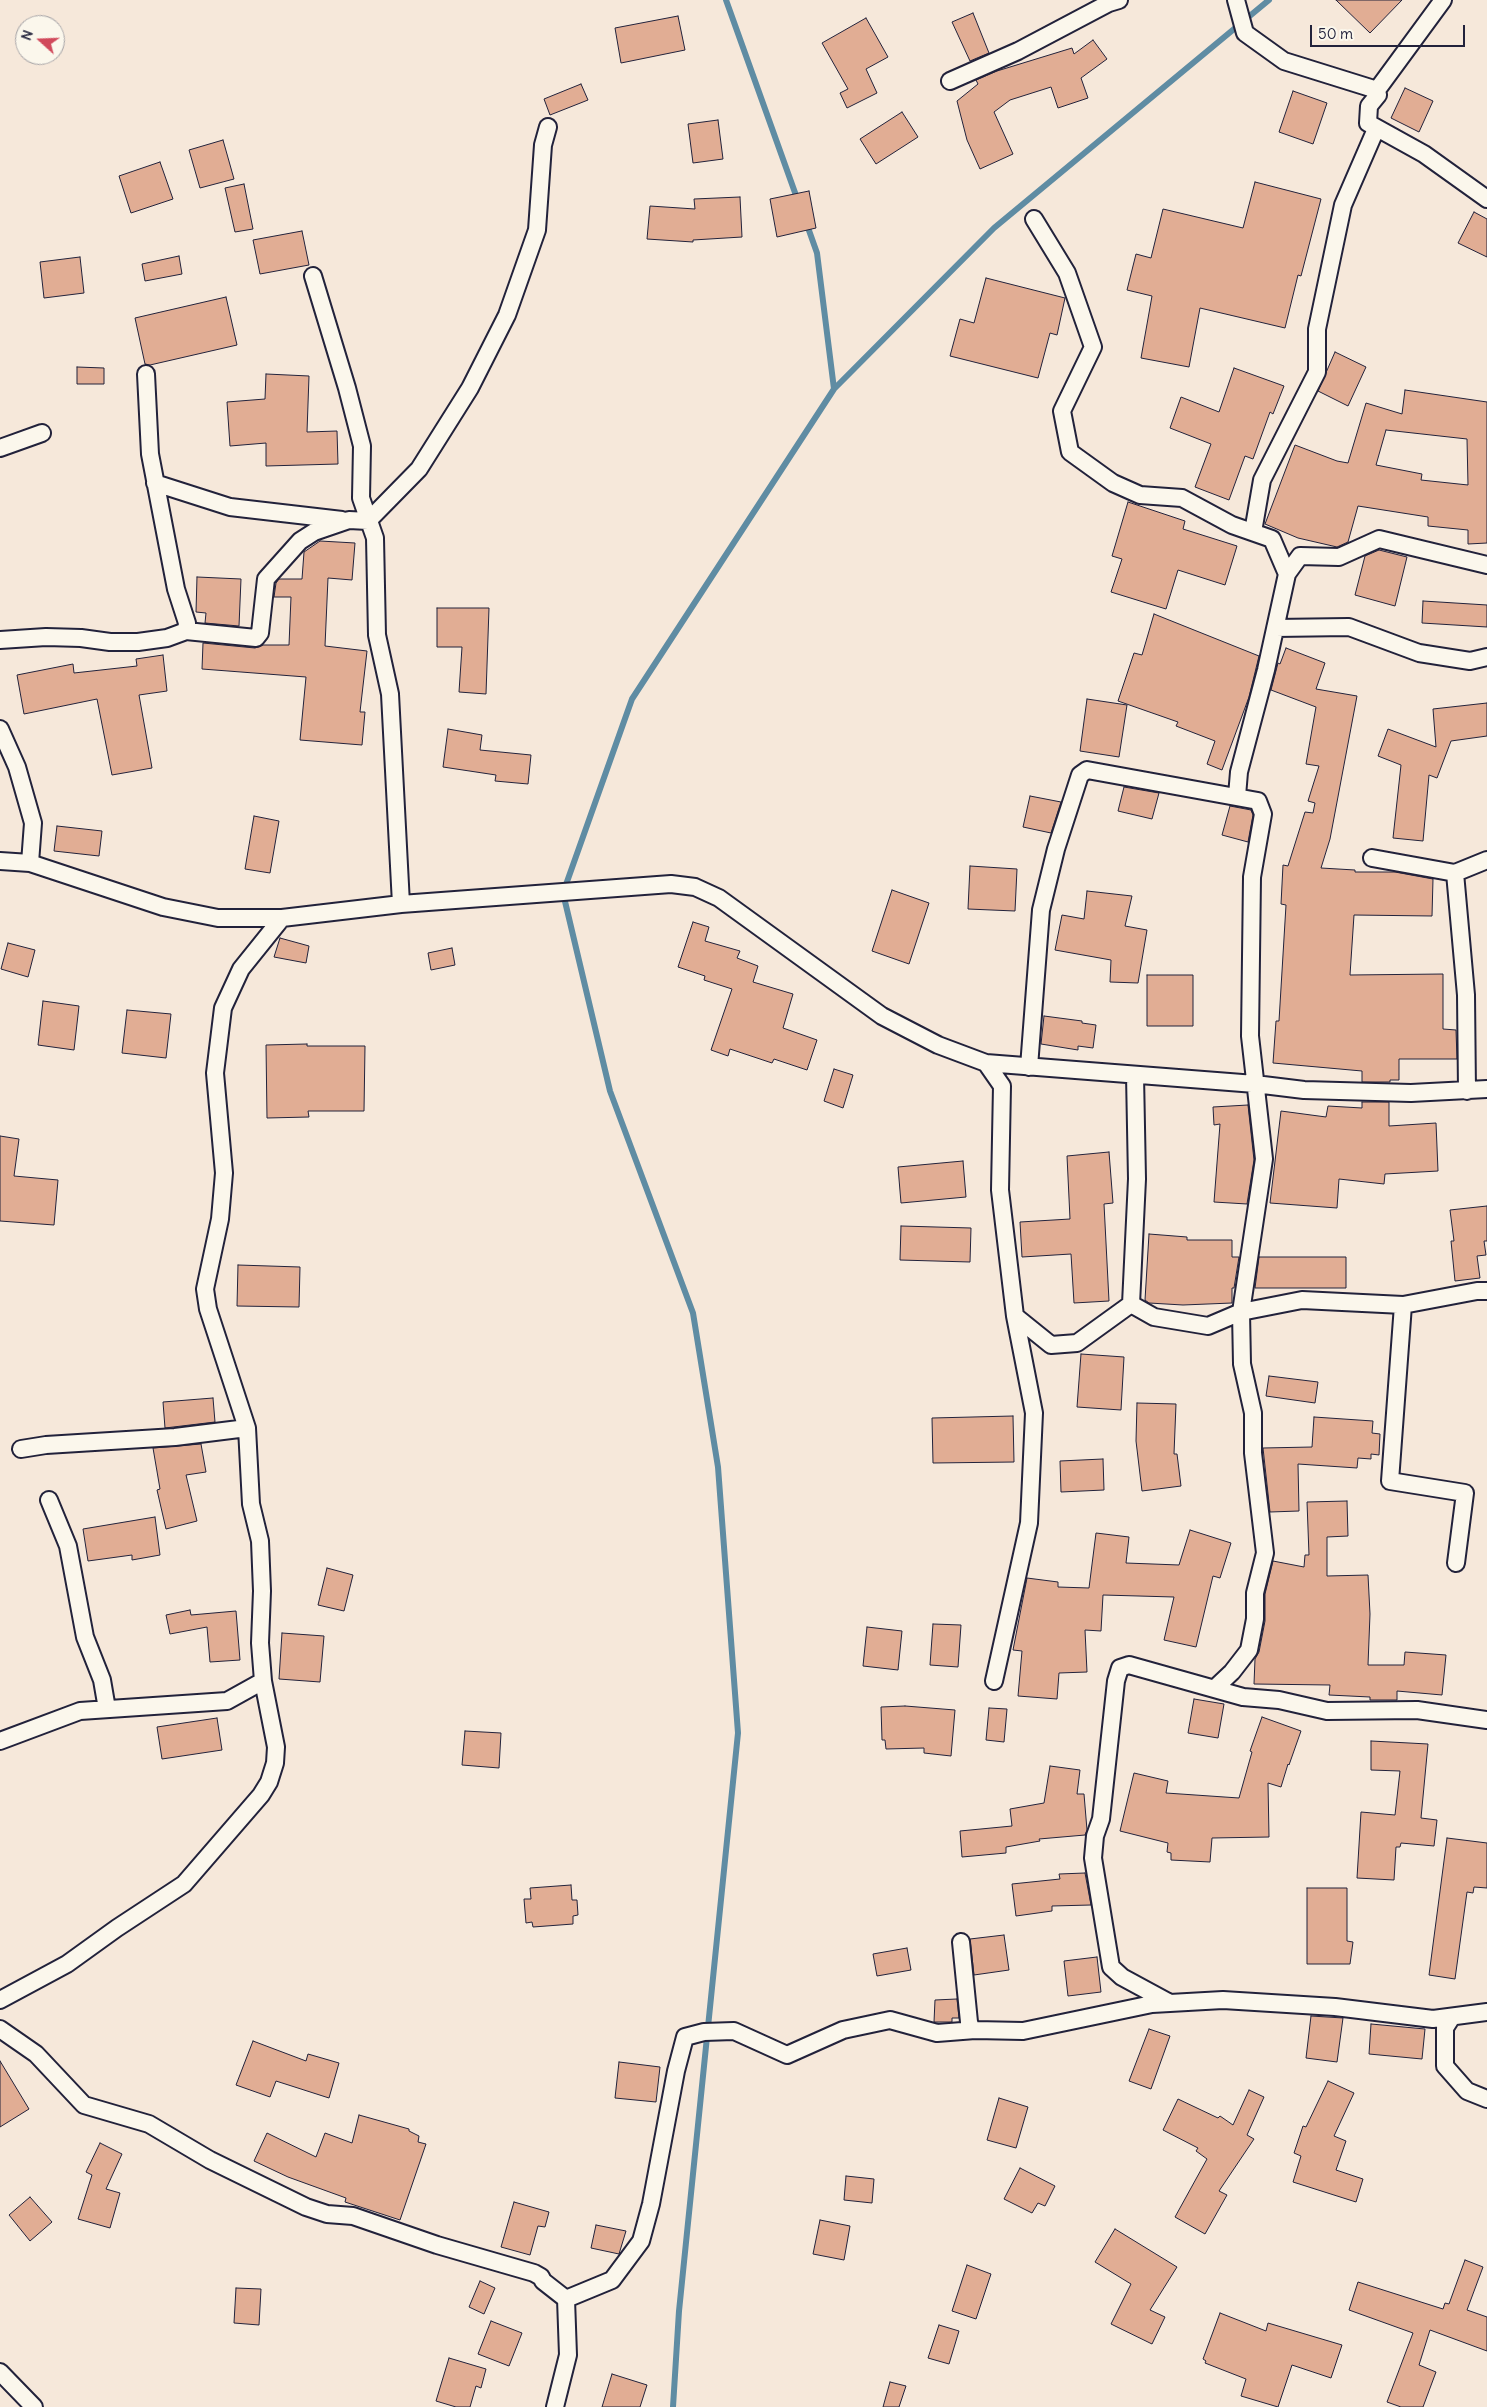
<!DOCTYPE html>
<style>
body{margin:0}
#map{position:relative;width:1487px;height:2407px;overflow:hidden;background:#f6e8da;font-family:Delius,sans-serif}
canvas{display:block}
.north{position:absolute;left:15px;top:15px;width:50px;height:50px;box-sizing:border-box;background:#fbf7ec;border:1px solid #a4a2a5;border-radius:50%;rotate:290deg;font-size:14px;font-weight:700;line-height:20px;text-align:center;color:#22223b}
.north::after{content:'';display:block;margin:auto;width:18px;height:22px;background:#d1495b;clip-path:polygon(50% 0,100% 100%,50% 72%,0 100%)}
.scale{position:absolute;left:1310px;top:25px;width:155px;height:22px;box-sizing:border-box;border:2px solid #22223b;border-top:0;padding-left:6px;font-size:15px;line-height:18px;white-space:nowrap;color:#22223b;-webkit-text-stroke:4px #fbf7ec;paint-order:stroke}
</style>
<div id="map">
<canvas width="1487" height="2407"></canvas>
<div class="north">N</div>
<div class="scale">50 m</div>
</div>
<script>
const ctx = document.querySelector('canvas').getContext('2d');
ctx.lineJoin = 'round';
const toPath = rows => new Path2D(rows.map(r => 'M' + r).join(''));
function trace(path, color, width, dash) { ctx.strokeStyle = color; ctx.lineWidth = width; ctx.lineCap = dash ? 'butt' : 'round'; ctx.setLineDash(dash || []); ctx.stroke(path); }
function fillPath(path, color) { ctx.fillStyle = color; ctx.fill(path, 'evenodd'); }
trace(toPath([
 [726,0,798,201],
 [834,389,994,228,1269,0],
 [673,2407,679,2311,738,1733,718,1467,693,1313,610,1091,563,893,632,699,834,389,817,253,806,222]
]), '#5f8ca3', 6);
const building = toPath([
 [1336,0,1402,0,1370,33,1336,0],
 [973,13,989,53,970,61,952,22,973,13],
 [678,16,685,50,621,63,615,28,678,16],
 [866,18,888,57,866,69,877,93,847,108,840,93,848,89,822,43,866,18],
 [1093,40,1107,59,1081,78,1088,98,1058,108,1051,87,1010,100,994,112,1013,154,980,169,967,140,957,101,978,84,976,80,997,71,1072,48,1074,54,1093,40],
 [581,84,588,100,550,115,544,99,581,84],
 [1405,88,1433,101,1419,132,1391,118,1405,88],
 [1293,91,1327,103,1313,144,1279,132,1293,91],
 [902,112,918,137,876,164,860,139,902,112],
 [718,120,723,159,693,163,688,124,718,120],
 [223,140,234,179,200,188,189,150,223,140],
 [160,162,173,199,131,213,119,176,160,162],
 [1255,182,1321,199,1301,276,1298,275,1285,328,1200,308,1189,367,1141,358,1152,296,1127,290,1136,254,1151,258,1163,209,1243,228,1255,182],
 [244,184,253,229,235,232,225,188,244,184],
 [809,191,816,228,777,237,770,199,809,191],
 [740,197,742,237,693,240,693,242,647,239,650,206,695,209,694,199,740,197],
 [1474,212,1487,219,1487,257,1458,243,1474,212],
 [302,231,309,265,260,274,253,240,302,231],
 [179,256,182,274,145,281,142,264,179,256],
 [80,257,84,293,44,298,40,262,80,257],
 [986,278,1065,298,1057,335,1050,333,1038,378,950,356,960,319,974,323,986,278],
 [226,297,237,345,150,365,145,364,135,318,226,297],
 [1335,352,1366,367,1348,406,1318,391,1335,352],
 [77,367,104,368,104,384,77,384,77,367],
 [1234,368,1284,386,1273,414,1270,412,1253,459,1245,456,1229,500,1195,487,1211,444,1170,428,1181,397,1219,412,1234,368],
 [266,374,309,376,307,432,337,431,338,464,266,466,266,443,230,446,227,402,265,399,266,374],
 [1405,390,1487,402,1487,543,1468,544,1468,530,1428,526,1428,517,1358,506,1348,542,1337,547,1298,538,1265,524,1295,445,1337,461,1348,463,1366,403,1402,414,1405,390],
 [1386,430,1467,439,1468,485,1421,480,1422,474,1376,465,1386,430],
 [1128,502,1185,521,1183,529,1237,546,1225,585,1178,570,1166,609,1111,592,1122,559,1112,556,1128,502],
 [320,541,355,543,352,580,328,578,325,646,367,651,360,712,365,712,362,745,300,740,306,677,202,669,203,643,255,648,263,645,289,645,291,597,274,597,276,583,279,579,302,579,304,552,320,541],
 [1379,550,1407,557,1395,606,1355,595,1365,556,1379,550],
 [197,577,241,579,239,626,205,623,206,613,196,612,197,577],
 [1423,601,1487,605,1487,627,1422,623,1423,601],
 [437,608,489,608,486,694,459,692,462,647,437,647,437,608],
 [1154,614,1259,656,1249,697,1222,770,1207,764,1215,741,1176,726,1178,722,1118,701,1134,653,1142,655,1154,614],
 [1286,648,1325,663,1316,689,1357,696,1330,839,1321,868,1355,870,1355,872,1395,872,1433,879,1432,916,1354,915,1350,975,1443,974,1443,1029,1456,1030,1457,1059,1399,1059,1399,1080,1390,1080,1390,1082,1362,1082,1362,1071,1273,1063,1276,1021,1279,1021,1286,905,1281,904,1283,865,1288,866,1305,812,1313,813,1315,803,1308,801,1319,766,1306,764,1316,707,1271,690,1278,663,1280,664,1286,648],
 [163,655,167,691,139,695,152,768,112,775,97,699,24,714,17,675,73,664,74,673,137,666,136,659,163,655],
 [1087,699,1127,705,1119,757,1080,751,1087,699],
 [1487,703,1487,736,1451,741,1437,778,1429,775,1423,841,1393,838,1401,765,1378,756,1388,729,1436,747,1433,709,1487,703],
 [448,729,482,735,480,750,531,755,528,784,495,781,496,775,443,767,448,729],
 [1124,787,1159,793,1152,819,1118,811,1124,787],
 [1030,796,1061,802,1051,833,1023,827,1030,796],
 [1230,806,1251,810,1253,815,1248,842,1222,835,1230,806],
 [254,816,279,821,270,873,245,869,254,816],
 [57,826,102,831,99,856,54,851,57,826],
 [970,866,1017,869,1015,911,968,909,970,866],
 [892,890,929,903,909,964,872,951,892,890],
 [1087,891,1132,896,1125,926,1147,930,1138,983,1110,982,1111,960,1055,950,1062,915,1084,919,1087,891],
 [693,922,709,927,705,941,740,951,737,958,758,966,753,982,793,994,783,1028,817,1040,807,1070,774,1059,772,1063,730,1049,728,1056,711,1050,732,989,704,980,705,976,678,967,693,922],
 [280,938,309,946,306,963,274,957,280,938],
 [8,943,35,950,28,977,1,969,8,943],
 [452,948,455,965,431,970,428,953,452,948],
 [1147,975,1193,975,1193,1026,1147,1026,1147,975],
 [43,1001,79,1006,74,1050,38,1045,43,1001],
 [127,1010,171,1014,166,1058,122,1053,127,1010],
 [1044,1016,1082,1021,1082,1023,1096,1025,1093,1048,1078,1046,1078,1050,1041,1044,1044,1016],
 [307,1044,307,1046,365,1046,364,1111,308,1111,309,1117,267,1118,266,1045,307,1044],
 [834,1069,853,1075,843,1108,824,1101,834,1069],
 [1362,1102,1389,1102,1389,1126,1436,1123,1438,1171,1385,1174,1384,1184,1339,1179,1337,1208,1270,1203,1281,1111,1326,1117,1328,1106,1362,1108,1362,1102],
 [1248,1105,1254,1160,1247,1204,1214,1202,1220,1124,1214,1125,1213,1107,1248,1105],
 [0,1136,19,1139,14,1176,58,1180,54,1225,0,1221,0,1136],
 [1109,1152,1113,1203,1104,1204,1109,1301,1074,1303,1071,1254,1022,1257,1020,1222,1070,1219,1067,1156,1109,1152],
 [963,1161,966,1197,901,1203,898,1167,963,1161],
 [1487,1206,1487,1241,1484,1241,1486,1255,1477,1256,1480,1278,1455,1281,1451,1241,1454,1241,1450,1210,1487,1206],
 [901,1226,971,1228,970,1262,900,1260,901,1226],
 [1149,1234,1187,1237,1187,1240,1232,1240,1232,1257,1239,1257,1234,1288,1232,1288,1232,1303,1183,1305,1149,1303,1145,1300,1149,1234],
 [1259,1257,1346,1257,1346,1288,1255,1288,1259,1257],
 [238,1265,300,1267,299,1307,237,1306,238,1265],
 [1081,1354,1124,1357,1121,1410,1077,1407,1081,1354],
 [1269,1376,1318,1382,1315,1403,1266,1396,1269,1376],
 [213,1398,215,1422,165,1428,163,1402,213,1398],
 [1137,1403,1176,1404,1174,1454,1177,1454,1181,1486,1142,1491,1136,1441,1137,1403],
 [1013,1416,1014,1462,933,1463,932,1418,1013,1416],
 [1314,1417,1373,1421,1372,1433,1380,1434,1379,1455,1371,1454,1371,1459,1358,1458,1357,1468,1298,1464,1299,1511,1270,1512,1263,1448,1312,1447,1314,1417],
 [201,1444,206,1472,186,1475,197,1521,166,1529,157,1490,160,1489,153,1448,201,1444],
 [1103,1459,1104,1490,1061,1492,1060,1461,1103,1459],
 [1347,1501,1348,1536,1327,1537,1327,1576,1368,1575,1370,1614,1368,1665,1404,1665,1405,1652,1446,1655,1442,1695,1397,1691,1397,1700,1370,1700,1370,1697,1329,1695,1330,1685,1254,1684,1255,1659,1259,1652,1265,1621,1265,1594,1273,1561,1304,1567,1305,1555,1309,1555,1307,1502,1347,1501],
 [155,1517,160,1555,132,1560,132,1555,88,1561,83,1529,155,1517],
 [1190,1530,1231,1543,1220,1578,1213,1576,1196,1647,1164,1640,1174,1597,1103,1595,1101,1631,1085,1630,1087,1672,1059,1673,1057,1699,1018,1696,1022,1651,1013,1650,1027,1578,1058,1582,1058,1587,1089,1588,1096,1533,1129,1537,1126,1563,1179,1565,1190,1530],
 [327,1568,353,1575,344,1611,318,1605,327,1568],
 [190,1610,191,1615,236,1611,240,1660,210,1662,207,1627,170,1634,166,1615,190,1610],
 [933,1624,961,1625,958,1667,930,1665,933,1624],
 [867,1627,902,1631,898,1670,863,1666,867,1627],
 [282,1633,324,1636,320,1682,279,1679,282,1633],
 [1194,1699,1224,1704,1218,1738,1188,1733,1194,1699],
 [905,1706,955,1710,951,1756,924,1753,924,1748,886,1749,885,1740,882,1740,881,1707,905,1706],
 [989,1708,1007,1709,1004,1742,986,1740,989,1708],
 [1262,1717,1301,1731,1289,1765,1288,1764,1281,1787,1268,1783,1269,1837,1212,1838,1210,1862,1171,1860,1171,1853,1167,1852,1168,1843,1120,1831,1134,1773,1168,1781,1166,1793,1239,1798,1252,1752,1250,1751,1262,1717],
 [217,1718,222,1750,162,1759,157,1727,217,1718],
 [465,1731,501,1733,499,1768,462,1765,465,1731],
 [1371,1741,1428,1744,1421,1818,1437,1820,1434,1846,1401,1843,1400,1847,1396,1847,1394,1880,1357,1878,1361,1812,1395,1815,1400,1771,1371,1770,1371,1741],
 [1050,1766,1080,1770,1077,1794,1084,1794,1087,1830,1085,1835,1039,1839,1040,1841,1006,1847,1006,1853,962,1857,960,1831,1012,1826,1010,1809,1044,1803,1050,1766],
 [1447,1838,1487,1843,1487,1888,1474,1887,1473,1893,1467,1892,1455,1979,1429,1975,1447,1838],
 [1085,1873,1091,1905,1052,1906,1052,1911,1016,1916,1012,1884,1060,1879,1059,1874,1085,1873],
 [571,1885,572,1900,577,1900,578,1915,573,1916,573,1924,533,1927,532,1922,526,1923,524,1899,531,1899,530,1888,571,1885],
 [1307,1888,1347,1888,1347,1941,1353,1942,1350,1964,1307,1964,1307,1888],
 [1004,1935,1009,1970,974,1975,970,1939,1004,1935],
 [907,1948,911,1970,877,1976,873,1954,907,1948],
 [1097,1957,1101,1992,1068,1996,1064,1961,1097,1957],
 [957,1999,959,2018,952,2018,952,2022,934,2022,935,2000,957,1999],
 [1311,2016,1343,2018,1337,2062,1306,2058,1311,2016],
 [1371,2024,1425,2029,1422,2059,1369,2054,1371,2024],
 [1149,2029,1170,2036,1151,2089,1129,2081,1149,2029],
 [253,2041,306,2061,308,2054,339,2063,329,2098,276,2081,270,2097,236,2085,253,2041],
 [0,2061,29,2109,0,2127,0,2061],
 [619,2062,660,2067,656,2102,615,2098,619,2062],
 [1328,2081,1354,2093,1334,2136,1346,2141,1336,2170,1363,2179,1356,2202,1293,2182,1301,2156,1294,2153,1303,2126,1306,2127,1328,2081],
 [1249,2090,1264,2097,1247,2135,1254,2139,1219,2191,1227,2195,1205,2234,1175,2217,1207,2159,1196,2151,1198,2148,1163,2130,1178,2099,1218,2118,1220,2116,1233,2125,1249,2090],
 [999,2098,1028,2107,1016,2148,987,2140,999,2098],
 [359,2115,409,2129,409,2131,419,2136,418,2142,426,2144,400,2220,345,2202,346,2198,288,2177,254,2161,267,2133,316,2157,325,2133,352,2143,359,2115],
 [100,2143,122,2154,106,2189,120,2193,110,2228,78,2219,92,2175,86,2172,100,2143],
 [1020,2168,1055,2186,1045,2206,1038,2203,1032,2213,1004,2199,1020,2168],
 [846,2176,874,2179,872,2203,844,2200,846,2176],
 [30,2197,52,2222,30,2241,9,2215,30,2197],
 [514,2202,549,2212,545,2227,538,2226,530,2255,501,2247,514,2202],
 [820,2220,850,2226,844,2260,813,2254,820,2220],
 [596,2225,626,2231,619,2254,591,2248,596,2225],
 [1115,2229,1177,2267,1150,2310,1165,2317,1152,2344,1111,2324,1131,2284,1095,2262,1115,2229],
 [1465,2260,1483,2267,1467,2310,1487,2317,1487,2351,1430,2330,1419,2365,1436,2372,1423,2407,1401,2407,1387,2402,1413,2333,1349,2310,1358,2282,1443,2309,1445,2303,1449,2304,1465,2260],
 [967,2265,991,2274,976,2319,952,2311,967,2265],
 [480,2281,495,2288,484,2314,469,2307,480,2281],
 [236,2288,261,2289,259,2325,234,2323,236,2288],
 [1220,2313,1266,2331,1268,2323,1342,2345,1331,2378,1292,2365,1278,2407,1241,2396,1246,2379,1205,2363,1206,2361,1203,2359,1220,2313],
 [491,2321,522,2333,509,2366,478,2354,491,2321],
 [939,2325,959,2331,949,2364,928,2358,939,2325],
 [449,2358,486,2369,481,2388,476,2386,470,2407,456,2407,436,2401,449,2358],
 [612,2374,647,2385,640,2407,602,2407,612,2374],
 [890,2382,906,2386,899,2407,883,2407,890,2382]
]);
fillPath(building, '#e1ad94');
trace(building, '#22223b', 1);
const street = toPath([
 [1236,0,1245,33,1284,61,1377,90],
 [1443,0,1377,90,1378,95,1369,106,1368,123,1424,154,1487,199],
 [950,81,1018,51,1109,3,1119,0],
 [1034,219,1067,273,1093,347,1062,411,1070,452,1113,483,1140,495,1182,498,1232,525,1272,539,1287,574],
 [313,276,347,388,362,446,361,498,375,538,377,635,390,694,401,904],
 [146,374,150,454,176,589,187,623,186,631],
 [0,448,42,433],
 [155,483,230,507,342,520],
 [1253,532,1262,480,1317,372,1317,329,1343,205,1376,129],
 [1275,628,1349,627,1419,653,1470,661,1487,657],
 [0,640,46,637,81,638,110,642,138,642,167,638,186,631,256,638,260,633,266,579,300,541,314,532,349,520,368,521,419,469,470,388,507,315,537,230,543,145,548,127],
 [0,729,17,767,33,823,30,863],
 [1237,796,1239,772,1266,670,1287,574,1300,556,1339,557,1379,539,1487,565],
 [1372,858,1455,873,1487,860],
 [0,861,30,863,163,907,218,918,282,918,401,904,671,884,695,887,719,898,882,1016,938,1045,986,1063,1255,1084,1304,1090,1411,1093,1487,1089],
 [1455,873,1466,995,1467,1091],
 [986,1063,1002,1086,1000,1190,1015,1316,1034,1413,1029,1523,994,1681],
 [1029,1067,1041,910,1056,849,1080,775,1087,770,1258,801,1263,814,1252,877,1250,1036,1264,1159,1241,1312,1242,1364,1253,1413,1253,1453,1265,1553,1255,1593,1255,1619,1249,1650,1232,1672,1214,1689],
 [1131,1304,1154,1317,1208,1326,1241,1312,1302,1300,1403,1305],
 [1015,1316,1051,1345,1077,1343,1131,1304,1137,1179,1135,1075],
 [21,1449,46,1445,175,1437,247,1428],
 [49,1500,68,1546,85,1637,102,1680,107,1709],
 [1456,1563,1465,1493,1390,1481,1403,1305,1477,1291,1487,1291],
 [0,1741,80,1711,227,1701,263,1681],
 [961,1942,969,2022,971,2028,975,2030,1023,2031,1152,2004,1223,2000,1335,2007,1433,2019,1487,2012],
 [0,2000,67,1964,117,1928,184,1884,261,1795,269,1782,275,1763,276,1747,263,1681,260,1643,262,1591,260,1541,251,1504,247,1428,208,1309,205,1289,220,1219,224,1173,215,1073,223,1008,241,969,282,918],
 [1170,2003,1122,1977,1111,1967,1093,1858,1095,1836,1101,1819,1116,1681,1120,1668,1129,1665,1243,1697,1279,1700,1327,1711,1417,1710,1487,1720],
 [1452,2017,1445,2028,1445,2066,1467,2091,1487,2099],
 [0,2029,36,2054,84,2105,149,2124,210,2160,306,2207,327,2214,353,2216,437,2245,534,2273,541,2277,543,2281,566,2299,568,2355,555,2407],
 [566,2299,612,2280,641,2241,651,2204,676,2071,685,2037,704,2032,734,2031,787,2055,843,2030,890,2020,937,2033,975,2030],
 [0,2372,34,2407]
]);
trace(street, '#22223b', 20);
trace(street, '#fbf7ec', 16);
</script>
